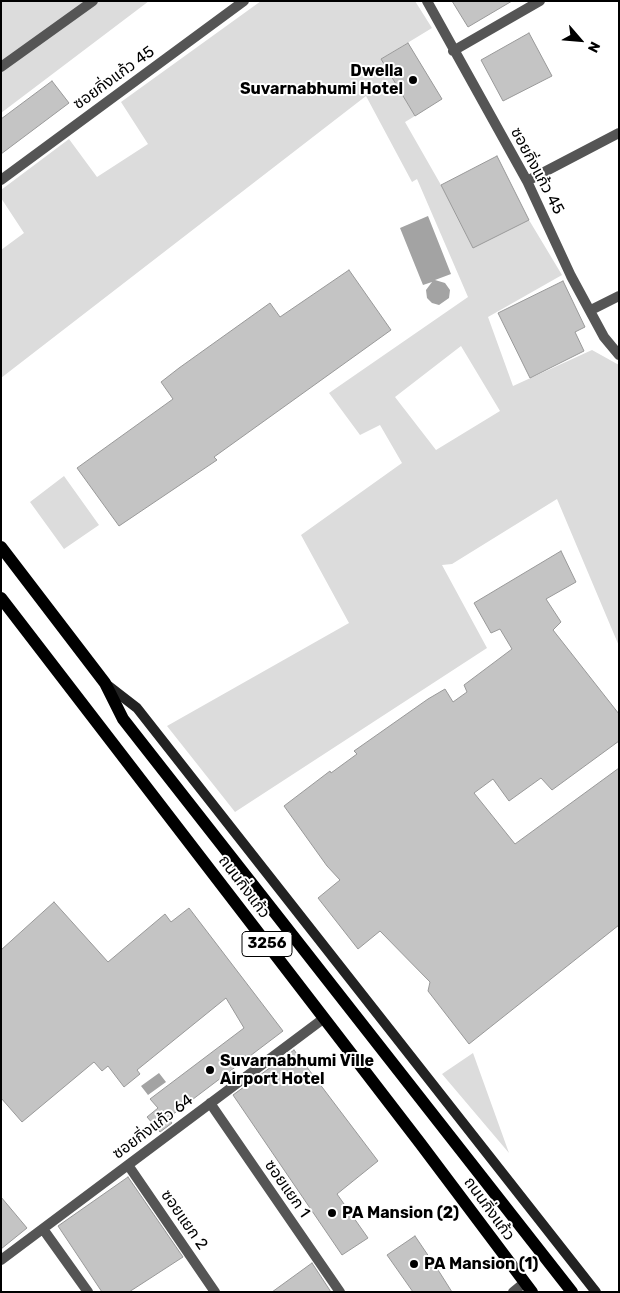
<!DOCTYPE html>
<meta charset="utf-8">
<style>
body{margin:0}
#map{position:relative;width:620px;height:1293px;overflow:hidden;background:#fff;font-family:Rubik,sans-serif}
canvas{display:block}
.frame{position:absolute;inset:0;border:2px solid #000;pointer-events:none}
.north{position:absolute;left:555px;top:15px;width:50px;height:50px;-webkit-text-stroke:4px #fff;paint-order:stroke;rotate:117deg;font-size:14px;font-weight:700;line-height:20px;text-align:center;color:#000}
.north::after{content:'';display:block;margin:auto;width:18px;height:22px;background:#000;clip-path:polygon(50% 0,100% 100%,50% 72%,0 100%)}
</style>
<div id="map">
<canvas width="620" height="1293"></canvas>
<div class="frame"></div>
<div class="north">N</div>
</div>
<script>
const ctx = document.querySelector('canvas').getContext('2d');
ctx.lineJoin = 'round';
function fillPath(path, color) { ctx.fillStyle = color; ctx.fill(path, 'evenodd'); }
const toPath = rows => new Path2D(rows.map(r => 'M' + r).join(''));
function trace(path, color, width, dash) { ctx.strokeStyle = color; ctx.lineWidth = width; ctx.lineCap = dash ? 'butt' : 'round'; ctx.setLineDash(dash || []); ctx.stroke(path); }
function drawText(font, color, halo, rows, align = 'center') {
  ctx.font = font + ' Rubik,"Noto Sans Thai",sans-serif'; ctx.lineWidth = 4; ctx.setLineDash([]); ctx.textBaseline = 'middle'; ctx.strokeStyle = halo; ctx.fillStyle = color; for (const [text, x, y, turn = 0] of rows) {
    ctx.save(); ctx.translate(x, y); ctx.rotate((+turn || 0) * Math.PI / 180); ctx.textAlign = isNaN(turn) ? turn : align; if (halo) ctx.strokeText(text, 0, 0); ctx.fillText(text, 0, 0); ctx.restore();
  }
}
fillPath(toPath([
 [1,1,149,1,1,113],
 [261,1,415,1,432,28,381,59,415,116,405,122,441,185,473,248,529,220,562,275,488,317,513,386,592,350,619,365,619,646,557,499,452,564,442,565,487,648,235,812,167,726,349,623,301,535,402,463,380,425,360,435,329,393,468,297,417,179,412,182,366,96,1,378,1,250,24,233,1,198,1,190,69,139,97,177,148,144,121,102],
 [461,346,500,411,436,450,395,397],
 [64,476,99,525,64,549,30,502],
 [473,1053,509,1153,442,1074]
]), '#dcdcdc');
fillPath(toPath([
 [428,216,451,274,435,280,445,283,450,290,449,298,439,305,432,303,427,298,426,290,432,282,423,285,400,228],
 [159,1073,166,1082,148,1095,141,1086]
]), '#a3a3a3');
const building = toPath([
 [452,1,512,1,468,27,452,1],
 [529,33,552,76,503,101,481,60,529,33],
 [408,43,442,99,415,116,381,59,408,43],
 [52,81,69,103,1,154,1,119,52,81],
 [497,156,529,220,473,248,441,185,497,156],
 [349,270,391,330,214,457,217,460,119,526,77,468,173,399,161,382,179,368,270,303,280,317,349,270],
 [563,281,585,327,575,332,584,351,530,378,498,313,563,281],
 [561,551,576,582,546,599,561,622,553,630,619,714,619,741,552,790,541,778,509,801,493,779,474,793,515,844,619,768,619,925,469,1044,428,991,430,982,380,931,358,949,318,898,340,880,327,866,284,806,330,771,331,773,357,754,354,751,428,699,445,689,453,702,467,692,464,685,512,649,500,629,491,633,474,603,561,551],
 [54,902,108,962,165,914,171,922,189,908,283,1031,168,1118,172,1123,160,1132,147,1117,158,1108,150,1099,244,1028,226,998,137,1070,140,1074,124,1087,108,1066,102,1071,94,1062,22,1122,1,1098,1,950,54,902],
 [294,1050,378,1161,337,1194,368,1238,342,1255,233,1095,294,1050],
 [128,1177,183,1257,129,1292,102,1292,58,1226,128,1177],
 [1,1197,27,1228,1,1249,1,1197],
 [415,1236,440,1273,452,1292,413,1292,387,1255,415,1236],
 [312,1263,331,1292,272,1292,312,1263]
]);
fillPath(building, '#c4c4c4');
trace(building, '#999', 1);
trace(toPath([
 [427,1,527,181,571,276,604,337,619,355],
 [453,51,540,1],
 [1,67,93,1],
 [1,180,244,1],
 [527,181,619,133],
 [591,310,619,296],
 [210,1103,340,1292],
 [128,1165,215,1292],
 [43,1229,88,1292],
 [1,1260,323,1019],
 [513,1292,524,1283]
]), '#555', 10);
trace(toPath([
 [106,684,137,708,596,1292]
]), '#222', 10);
trace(toPath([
 [1,547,105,683,123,719,572,1292],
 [1,598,420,1143,532,1292]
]), '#000', 12);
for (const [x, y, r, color] of [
 [413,80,5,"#000"],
 [210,1070,5,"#000"],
 [332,1213,5,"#000"],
 [414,1264,5,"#000"]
]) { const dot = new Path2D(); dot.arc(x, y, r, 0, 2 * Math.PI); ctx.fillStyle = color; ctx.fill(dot); trace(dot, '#fff', 2); }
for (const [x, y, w] of [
 [267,944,50]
]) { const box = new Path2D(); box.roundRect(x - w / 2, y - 12.5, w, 25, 4); ctx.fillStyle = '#fff'; ctx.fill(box); trace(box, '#000', 1); }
drawText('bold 15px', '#000', null, [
 ["3256",267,944]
]);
drawText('bold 16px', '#000', '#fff', [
 ["Dwella",403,71,"right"],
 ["Suvarnabhumi Hotel",403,89,"right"],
 ["Suvarnabhumi Ville",220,1061],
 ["Airport Hotel",220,1079],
 ["PA Mansion (2)",342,1213],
 ["PA Mansion (1)",424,1264]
], 'left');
drawText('16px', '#000', '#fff', [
 ["ซอยกิ่งแก้ว 45",114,78,-36],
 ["ซอยกิ่งแก้ว 45",537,171,62],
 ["ถนนกิ่งแก้ว",244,887,53],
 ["ซอยกิ่งแก้ว 64",153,1127,-37],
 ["ซอยแยก 1",287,1189,55],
 ["ถนนกิ่งแก้ว",489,1209,54],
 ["ซอยแยก 2",184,1220,55]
]);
</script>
